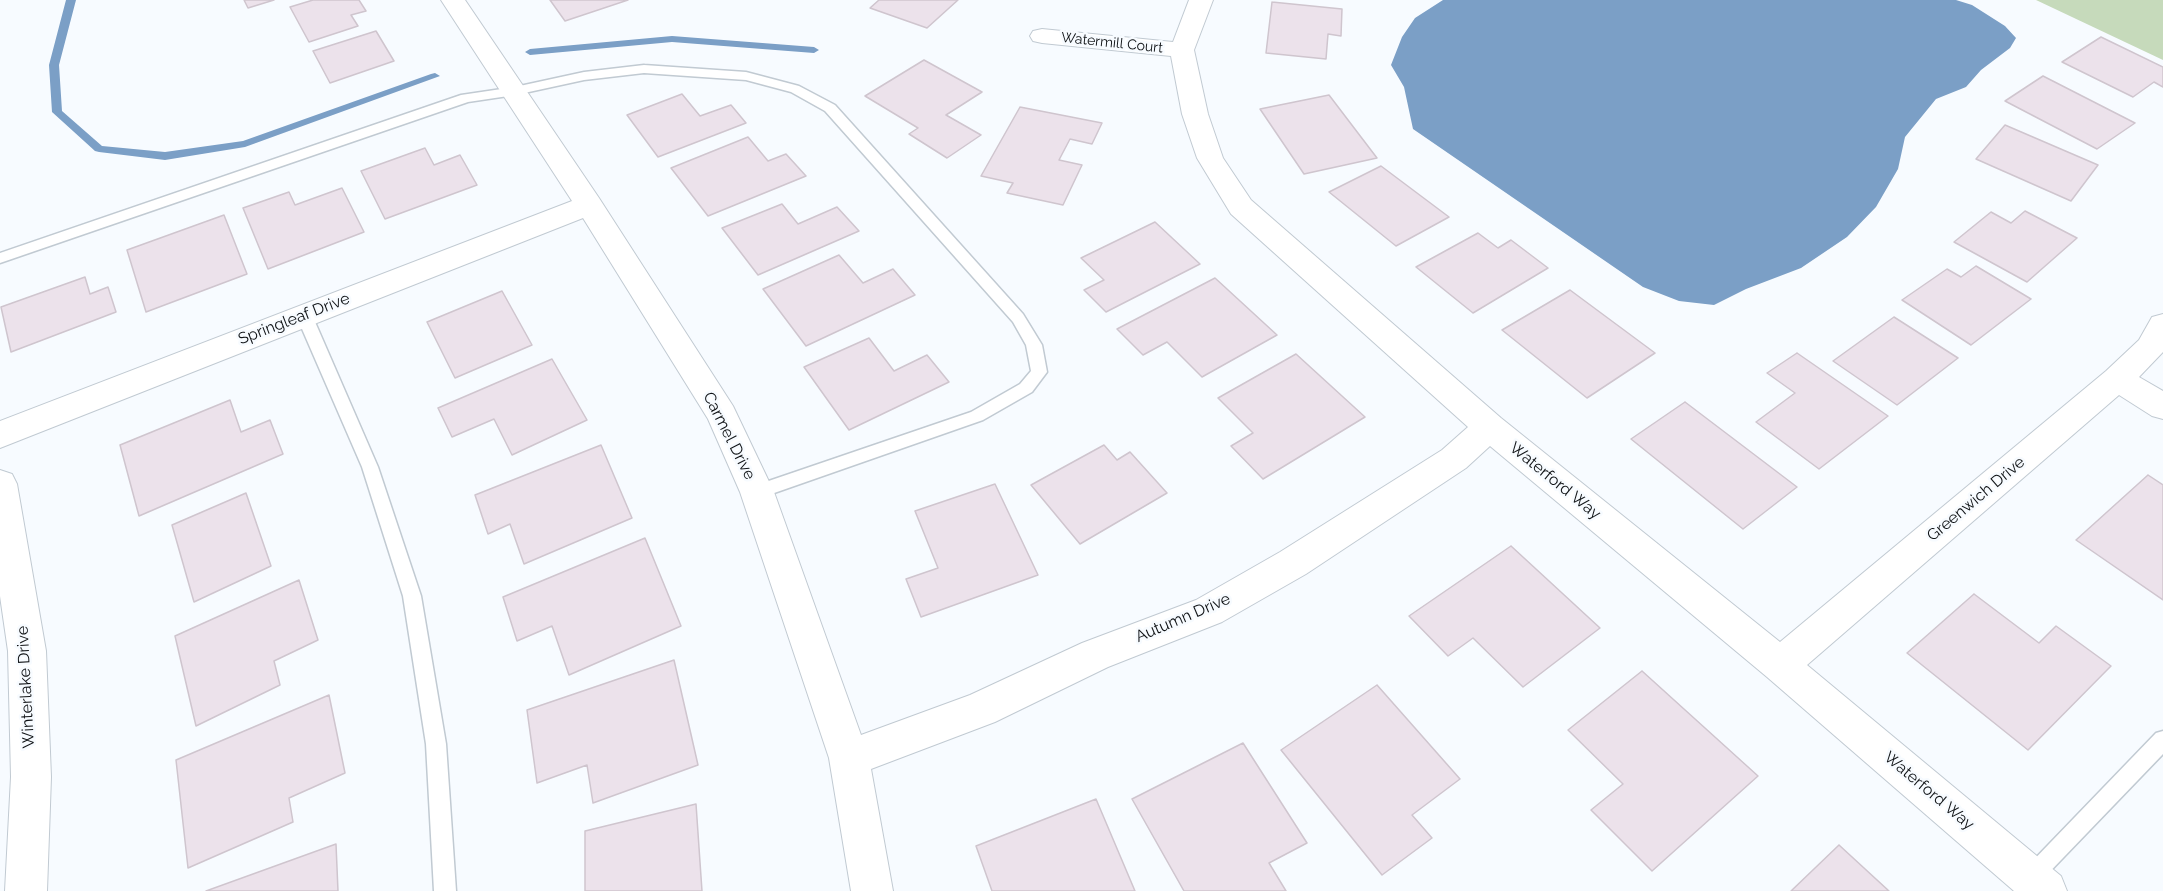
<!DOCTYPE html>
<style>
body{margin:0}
canvas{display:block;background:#f7fbff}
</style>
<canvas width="2163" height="891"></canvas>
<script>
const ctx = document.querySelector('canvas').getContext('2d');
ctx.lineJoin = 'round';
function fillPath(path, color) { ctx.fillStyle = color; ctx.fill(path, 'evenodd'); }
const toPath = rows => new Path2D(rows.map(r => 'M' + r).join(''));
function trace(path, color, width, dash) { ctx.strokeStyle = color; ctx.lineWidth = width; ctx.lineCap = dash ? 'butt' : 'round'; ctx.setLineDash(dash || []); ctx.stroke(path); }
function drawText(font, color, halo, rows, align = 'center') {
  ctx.font = font + ' Raleway,sans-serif'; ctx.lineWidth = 5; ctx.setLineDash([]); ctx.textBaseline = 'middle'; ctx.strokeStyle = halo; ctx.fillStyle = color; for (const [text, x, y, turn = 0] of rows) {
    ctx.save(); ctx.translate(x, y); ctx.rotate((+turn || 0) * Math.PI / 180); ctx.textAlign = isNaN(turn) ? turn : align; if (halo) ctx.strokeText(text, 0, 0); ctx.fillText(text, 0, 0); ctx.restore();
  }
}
fillPath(toPath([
 [2036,0,2163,0,2163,60]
]), '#c6dabb');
fillPath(toPath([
 [1443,0,1956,0,1972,5,2005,26,2016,38,2010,48,1981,70,1966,87,1936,99,1905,137,1898,169,1876,207,1847,237,1801,268,1746,289,1714,305,1679,301,1643,287,1413,129,1404,87,1391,65,1402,37,1415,18]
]), '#7b9fc6');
fillPath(toPath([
 [66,0,76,0,59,65,62,111,102,146,165,152,243,141,431,74,435,73,440,76,245,147,165,160,99,152,95,151,52,112,49,65,66,0],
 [672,36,814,47,819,50,814,53,672,42,530,55,525,52,530,49,672,36]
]), '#7b9fc6');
const building = toPath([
 [244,0,274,0,248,8,244,0],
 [313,0,359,0,366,11,351,15,358,26,309,42,290,7,313,0],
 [550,0,628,0,565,21,550,0],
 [879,0,958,0,927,28,870,8,879,0],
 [1272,2,1342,9,1341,36,1328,34,1326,59,1266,53,1272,2],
 [376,31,394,61,330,83,313,51,376,31],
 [2101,37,2163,67,2163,87,2154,82,2133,97,2062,62,2101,37],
 [924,60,982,92,946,115,981,135,947,158,909,134,918,128,865,96,924,60],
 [2043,76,2135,123,2097,149,2005,101,2043,76],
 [682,94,700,116,731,105,746,123,658,157,627,115,682,94],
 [1329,95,1377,158,1304,174,1260,109,1329,95],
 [1020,107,1102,123,1092,144,1070,139,1059,160,1082,165,1063,205,1007,193,1013,183,981,176,1020,107],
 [2005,125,2098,165,2071,201,1976,159,2005,125],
 [748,137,768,161,786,154,806,176,708,216,671,168,748,137],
 [425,148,434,165,460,155,477,185,385,219,361,171,425,148],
 [1381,166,1449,217,1396,246,1329,192,1381,166],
 [342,188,364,232,268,269,243,208,289,192,295,205,342,188],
 [782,204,798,224,837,207,859,231,758,275,722,228,782,204],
 [2025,211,2077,238,2027,282,1954,242,1991,212,2011,223,2025,211],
 [224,215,247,274,146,312,127,250,224,215],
 [1155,222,1200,264,1106,312,1084,290,1104,280,1081,258,1155,222],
 [1478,233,1498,248,1511,240,1548,268,1473,313,1416,267,1478,233],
 [839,255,863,283,893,269,915,295,806,346,763,289,839,255],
 [1976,266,2031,299,1971,345,1902,300,1947,269,1961,277,1976,266],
 [85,277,90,294,108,287,116,312,11,352,1,307,85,277],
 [1215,278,1277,335,1202,377,1167,342,1143,355,1117,329,1215,278],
 [1570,290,1655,353,1587,398,1502,330,1570,290],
 [502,291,532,345,455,378,427,322,502,291],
 [1894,317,1958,358,1897,405,1833,361,1894,317],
 [869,338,894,371,927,355,949,382,849,430,804,367,869,338],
 [1797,353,1888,416,1819,469,1756,422,1795,393,1767,373,1797,353],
 [1296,354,1365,417,1263,479,1231,446,1253,433,1218,398,1296,354],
 [552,359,587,420,512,455,494,419,452,437,438,408,552,359],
 [230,400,241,432,270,420,283,454,139,516,120,445,230,400],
 [1685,402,1797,487,1743,529,1631,439,1685,402],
 [601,445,632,518,524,564,510,524,488,534,475,495,601,445],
 [1104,445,1117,460,1130,452,1167,493,1080,544,1031,485,1104,445],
 [2148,475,2163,485,2163,600,2076,540,2148,475],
 [995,484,1038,575,921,617,906,579,938,568,915,511,995,484],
 [246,493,271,566,194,602,172,525,246,493],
 [645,538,681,626,569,675,552,626,517,641,503,597,645,538],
 [1511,546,1600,628,1523,687,1473,638,1448,656,1409,616,1511,546],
 [299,580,318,640,274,661,280,685,196,726,175,636,299,580],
 [1974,594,2039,643,2056,626,2111,666,2028,750,1907,653,1974,594],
 [674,660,698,765,593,803,587,765,537,783,527,710,674,660],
 [1642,671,1758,776,1652,871,1591,810,1623,784,1568,730,1642,671],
 [1377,685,1460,779,1412,815,1432,838,1382,875,1281,750,1377,685],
 [329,695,345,773,289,798,293,822,188,868,176,760,329,695],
 [1243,743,1307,843,1269,863,1286,891,1184,891,1132,799,1243,743],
 [1096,799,1135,891,992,891,976,846,1096,799],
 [696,804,702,891,585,891,585,831,696,804],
 [336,844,338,891,206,891,336,844],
 [1839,845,1889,891,1791,891,1839,845]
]);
fillPath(building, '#ece2eb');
trace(building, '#cfc5ce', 1.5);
const lane = toPath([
 [644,65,746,72,799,86,835,105,1023,314,1042,345,1047,372,1032,392,983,420,757,499,751,497,749,492,751,487,971,412,1020,384,1031,371,1026,345,1013,322,825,111,791,92,746,80,644,73,584,80,515,95,468,102,0,263,0,253,461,95,515,87,584,72,644,65],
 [304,310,309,311,312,315,378,467,421,596,446,744,456,891,434,891,426,744,403,596,362,467,296,315,299,311,304,310],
 [2163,731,2163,754,2037,885,2030,889,2023,885,2019,878,2023,871,2156,733,2163,731]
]);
const street = toPath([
 [441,0,465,0,599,198,733,406,774,492,861,735,970,695,1082,643,1196,600,1280,552,1442,450,1468,427,1231,214,1197,158,1182,114,1171,56,1042,43,1033,41,1030,36,1033,31,1042,29,1173,42,1189,0,1213,0,1194,50,1208,114,1223,158,1251,200,1501,418,1780,642,2106,371,2139,340,2152,317,2163,314,2163,352,2139,377,2163,391,2163,419,2152,416,2119,395,1807,665,2061,876,2067,891,2014,891,1767,677,1490,446,1466,468,1306,574,1222,622,1108,667,995,722,871,769,893,891,851,891,829,758,740,492,708,419,583,218,0,448,0,421,572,201,441,0],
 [0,470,12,474,17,484,46,651,51,777,47,891,5,891,11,777,8,651,0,596,0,470]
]);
trace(lane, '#c1cad2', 3);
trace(street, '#c1cad2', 2);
fillPath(lane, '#fff');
fillPath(street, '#fff');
drawText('14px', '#0e1114', '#f7fbff', [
 ["Watermill Court",1112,43,6]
]);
drawText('16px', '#0e1114', '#f7fbff', [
 ["Springleaf Drive",294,319,-21],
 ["Carmel Drive",729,436,63],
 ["Waterford Way",1555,481,39],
 ["Greenwich Drive",1976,499,-40],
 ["Autumn Drive",1183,618,-23],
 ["Winterlake Drive",26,687,-93],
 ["Waterford Way",1929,791,40]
]);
</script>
